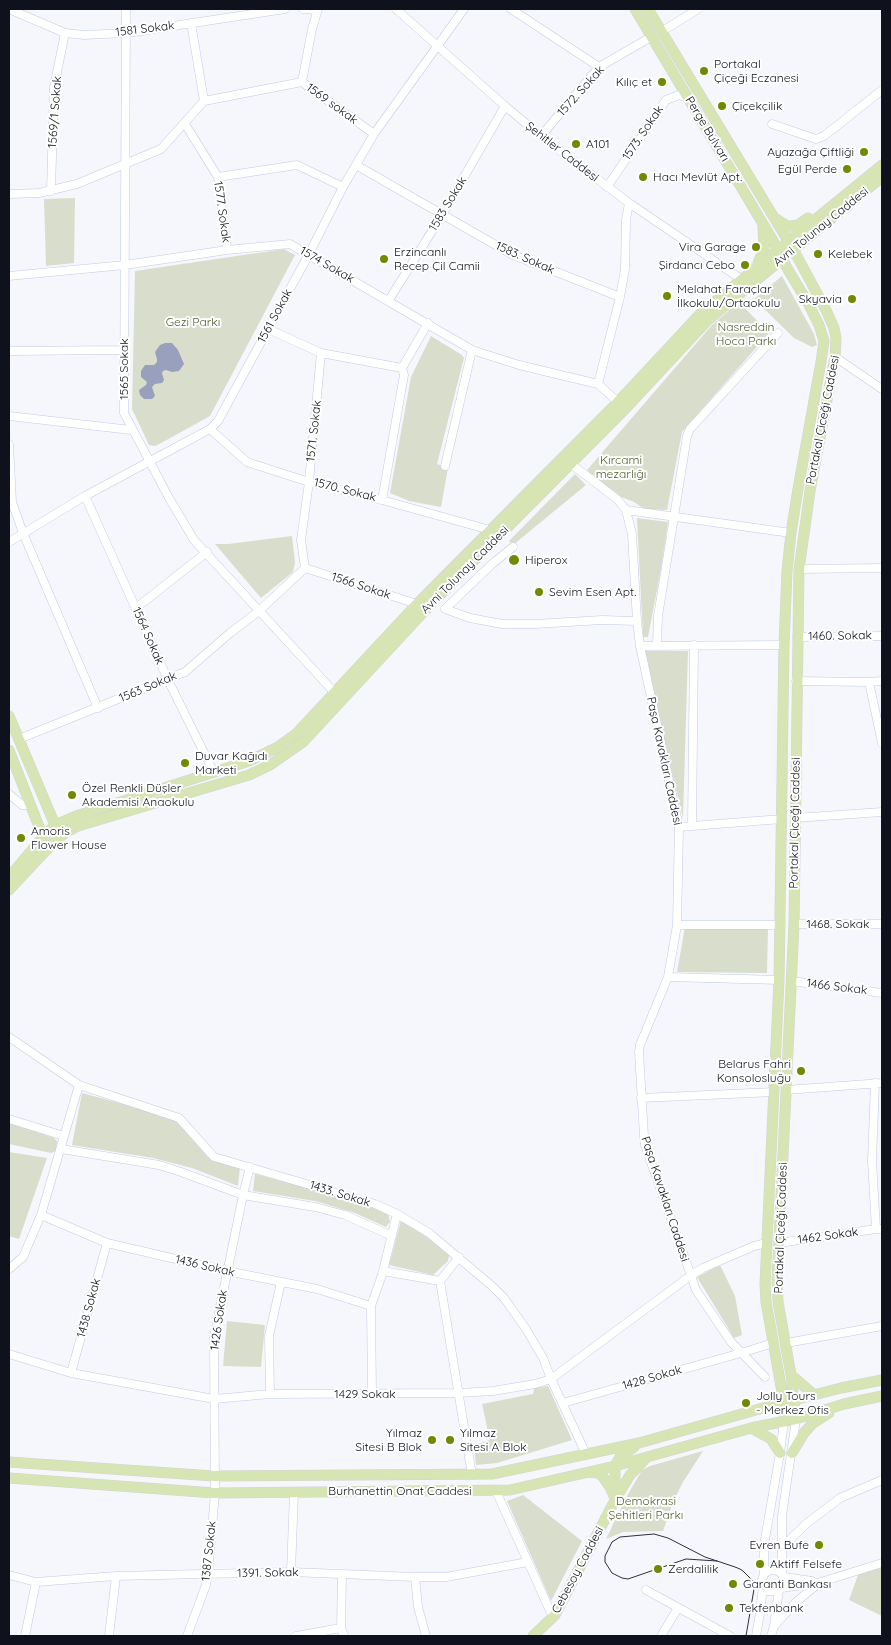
<!DOCTYPE html>
<meta charset="utf-8">
<style>
body{margin:0}
#map{position:relative;width:891px;height:1645px;overflow:hidden;background:#f5f7fd;font-family:Quicksand,sans-serif}
canvas{display:block}
.frame{position:absolute;inset:0;border:10px solid #0f111c;pointer-events:none}
</style>
<div id="map">
<canvas width="891" height="1645"></canvas>
<div class="frame"></div>
</div>
<script>
const ctx = document.querySelector('canvas').getContext('2d');
ctx.lineJoin = 'round';
function fillPath(path, color) { ctx.fillStyle = color; ctx.fill(path, 'evenodd'); }
const toPath = rows => new Path2D(rows.map(r => 'M' + r).join(''));
function trace(path, color, width, dash) { ctx.strokeStyle = color; ctx.lineWidth = width; ctx.lineCap = dash ? 'butt' : 'round'; ctx.setLineDash(dash || []); ctx.stroke(path); }
function drawText(font, color, halo, rows, align = 'center') {
  ctx.font = font + ' Quicksand,sans-serif'; ctx.lineWidth = 4; ctx.setLineDash([]); ctx.textBaseline = 'middle'; ctx.strokeStyle = halo; ctx.fillStyle = color; for (const [text, x, y, turn = 0] of rows) {
    ctx.save(); ctx.translate(x, y); ctx.rotate((+turn || 0) * Math.PI / 180); ctx.textAlign = isNaN(turn) ? turn : align; if (halo) ctx.strokeText(text, 0, 0); ctx.fillText(text, 0, 0); ctx.restore();
  }
}
fillPath(toPath([
 [75,198,74,263,46,266,44,199],
 [284,249,295,255,210,416,163,442,155,446,149,445,132,409,135,271],
 [782,276,814,334,817,345,812,347,794,338,754,299],
 [739,302,769,333,682,432,667,510,644,509,634,502,614,494,587,470,712,325],
 [431,336,462,355,464,358,437,464,448,468,441,507,409,501,390,493,411,377],
 [575,474,586,485,513,545,509,541],
 [637,518,668,522,661,569,648,637,643,637],
 [292,536,295,563,293,572,261,598,215,544,228,544],
 [645,651,688,651,683,818,651,686],
 [685,927,768,927,767,973,677,972],
 [82,1093,168,1116,176,1121,207,1156,240,1167,238,1186,192,1168,153,1158,72,1145],
 [9,1122,54,1138,57,1141,56,1151,51,1153,9,1144],
 [9,1152,47,1158,19,1239,9,1236],
 [255,1174,379,1207,388,1213,390,1222,386,1227,355,1213,315,1201,253,1191],
 [401,1220,409,1223,449,1255,448,1261,433,1275,389,1265],
 [720,1265,735,1296,742,1335,734,1338,697,1277],
 [227,1321,265,1325,261,1367,223,1366],
 [548,1386,572,1440,497,1463,476,1465,474,1445,490,1440,482,1404,533,1394,534,1388],
 [703,1451,683,1482,673,1502,663,1531,623,1532,606,1539,627,1496,642,1470,650,1466],
 [523,1495,582,1541,551,1601,507,1501],
 [882,1568,882,1616,849,1600,859,1572]
]), '#d8decb');
fillPath(toPath([
 [165,343,172,343,178,350,184,364,179,371,172,372,166,370,163,371,162,373,164,380,162,383,155,384,152,387,155,396,152,399,144,399,140,395,139,390,146,385,147,382,141,377,141,371,145,365,154,365,157,362,157,359,155,352,160,345]
]), '#99a0bd');
const minor = toPath([
 [9,9,65,33,84,35,127,33,285,9],
 [126,9,124,413,169,498,194,540,334,692],
 [303,9,317,10],
 [318,9,312,29,302,82,374,134],
 [396,9,505,106,541,136,629,203,741,279],
 [511,9,599,67],
 [191,23,204,101],
 [661,32,698,9],
 [185,124,218,177,227,250],
 [772,124,816,139,824,136,882,90],
 [541,136,599,67,651,37],
 [356,165,513,255,620,297],
 [218,177,297,165,343,187],
 [607,187,666,100,679,95,688,98],
 [51,191,54,87,65,33],
 [9,194,39,193,77,184,161,149,204,101,302,82],
 [9,276,125,265,227,250,290,244,472,350,519,365,598,384,618,402],
 [389,300,442,215,505,106],
 [268,329,321,353,402,368],
 [9,351,124,350],
 [835,357,882,389],
 [598,384,620,297,625,269,626,220,629,203],
 [9,416,131,430],
 [210,429,247,462,309,482,382,500,490,530],
 [9,444,12,502,23,533,98,708],
 [571,464,617,499,626,510,632,534,637,621,640,646,679,827,677,925,668,977,640,1045,639,1052,644,1136,645,1145,696,1290,731,1342,765,1377],
 [445,466,472,350],
 [85,496,168,680,214,773],
 [382,500,404,375,402,368,428,323],
 [626,510,791,533],
 [9,542,85,496,210,429,218,421,309,254,343,187,374,134,464,9],
 [513,547,492,564,445,609,470,618,502,624,535,624,602,620,637,621],
 [305,568,301,540,309,482,321,353],
 [305,568,417,604],
 [799,569,882,568],
 [136,608,207,552],
 [797,637,882,636],
 [657,645,658,616,687,436,690,429,778,333],
 [640,646,784,645],
 [796,681,869,682,882,681],
 [869,682,882,743],
 [19,739,185,672,230,633,259,611,305,568],
 [9,794,22,805,30,805],
 [795,818,882,812],
 [692,826,694,645],
 [679,827,782,819],
 [794,924,882,924],
 [677,925,781,925],
 [668,977,779,980],
 [791,981,882,993],
 [9,1037,79,1085,179,1118,214,1157,375,1204,397,1214,429,1233,492,1286,504,1298,526,1329,543,1358,551,1379,586,1454],
 [875,1083,872,1161,876,1229],
 [786,1090,882,1083],
 [641,1098,774,1092],
 [9,1119,64,1136],
 [61,1149,159,1165,181,1172,243,1195,315,1207,345,1215,392,1236],
 [41,1215,107,1243,227,1271,317,1289,371,1306],
 [779,1243,876,1229,882,1229],
 [459,1257,440,1281,472,1475],
 [9,1269,23,1257,41,1215,79,1085],
 [383,1271,440,1281],
 [786,1343,882,1326],
 [9,1354,71,1373,214,1399,270,1394,459,1393,493,1391,535,1384,551,1379,690,1276,703,1268,754,1246,767,1243],
 [71,1373,107,1243],
 [270,1394,269,1336,281,1282],
 [372,1394,371,1306,382,1275,397,1214],
 [563,1403,741,1353,773,1343],
 [496,1491,551,1613,555,1615],
 [781,1548,806,1524,840,1498,882,1480],
 [291,1572,294,1492],
 [782,1574,782,1516,796,1419],
 [9,1575,36,1582,116,1576,291,1572,415,1577,446,1577,528,1562],
 [342,1575,341,1628,344,1636],
 [415,1577,418,1607,426,1636],
 [784,1577,812,1581],
 [763,1586,767,1591,777,1591,782,1588,784,1581,782,1574,776,1570,770,1570,764,1574],
 [782,1588,821,1582,882,1563],
 [646,1590,730,1636],
 [774,1626,796,1602,819,1583],
 [25,1636,36,1582],
 [109,1636,116,1576],
 [187,1636,206,1585,208,1574,215,1493,214,1337,243,1195,250,1167],
 [296,1636,341,1628],
 [661,1636,678,1608],
 [756,1636,760,1613,763,1586,762,1580,764,1574,764,1545,780,1453,784,1421],
 [771,1636,774,1626,779,1590]
]);
const major = toPath([
 [635,9,772,239,787,268,808,303,819,325,824,341,821,362,798,489,791,533,787,571,784,645,779,980,765,1284,766,1302,784,1403,784,1421],
 [648,9,793,249,826,310,834,328,836,338,835,357,810,491,799,569,794,924,777,1281,778,1302,791,1375,796,1419],
 [776,219,787,226,791,226,798,225,808,218],
 [758,263,764,249,763,227],
 [9,716,55,825,55,832],
 [9,750,43,837],
 [9,877,43,837,55,825,76,816,249,761,278,747,296,734,417,604,618,402,702,312,882,165],
 [9,890,52,844,65,833,78,826,249,775,270,765,303,742,430,605,626,408,708,320,882,177],
 [791,1375,814,1395],
 [751,1428,771,1439,780,1453],
 [792,1453,804,1433,812,1424,829,1413],
 [9,1462,214,1476,492,1474,639,1443,763,1408,841,1388,882,1380],
 [589,1472,598,1473,603,1477,610,1487,614,1496],
 [9,1478,215,1493,510,1490,615,1466,751,1428,796,1419,844,1404,882,1396],
 [615,1499,615,1466,620,1457,634,1447],
 [533,1636,555,1615,615,1500,630,1475,647,1457]
]);
trace(minor, '#c1c9e8', 9);
trace(major, '#d4d4d6', 11);
trace(minor, '#fff', 8);
trace(major, '#d6e5b3', 10);
trace(toPath([
 [717,1561,686,1559,628,1579,622,1578,612,1573,605,1562,605,1556,612,1542,620,1537,654,1534,668,1538,705,1557,735,1567,740,1569,743,1571,753,1581,754,1589,746,1636]
]), '#2d2f3a', 1);
for (const [x, y, r, color] of [
 [704,71,5,"#6f8a01"],
 [662,82,5,"#6f8a01"],
 [722,106,5,"#6f8a01"],
 [576,144,5,"#6f8a01"],
 [864,152,5,"#6f8a01"],
 [847,169,5,"#6f8a01"],
 [643,177,5,"#6f8a01"],
 [756,247,5,"#6f8a01"],
 [818,254,5,"#6f8a01"],
 [384,259,5,"#6f8a01"],
 [745,265,5,"#6f8a01"],
 [667,296,5,"#6f8a01"],
 [852,299,5,"#6f8a01"],
 [514,560,6,"#6f8a01"],
 [539,592,5,"#6f8a01"],
 [185,763,5,"#6f8a01"],
 [72,795,5,"#6f8a01"],
 [21,838,5,"#6f8a01"],
 [801,1071,5,"#6f8a01"],
 [746,1403,5,"#6f8a01"],
 [432,1440,5,"#6f8a01"],
 [450,1440,5,"#6f8a01"],
 [819,1545,5,"#6f8a01"],
 [760,1564,5,"#6f8a01"],
 [658,1569,5,"#6f8a01"],
 [733,1584,5,"#6f8a01"],
 [729,1608,5,"#6f8a01"]
]) { const dot = new Path2D(); dot.arc(x, y, r, 0, 2 * Math.PI); ctx.fillStyle = color; ctx.fill(dot); trace(dot, '#fff', 2); }
drawText('12px', '#0f111c', '#fff', [
 ["1581 Sokak",145,29,-7],
 ["1572. Sokak",581,91,-48],
 ["1569 sokak",332,104,36],
 ["1569/1 Sokak",55,112,-86],
 ["Perge Bulvarı",707,129,59],
 ["1573. Sokak",643,133,-56],
 ["Şehitler Caddesi",562,152,38],
 ["1583 Sokak",448,204,-59],
 ["1577. Sokak",222,212,82],
 ["Avni Tolunay Caddesi",821,227,-39],
 ["1583. Sokak",525,258,24],
 ["1574 Sokak",327,265,30],
 ["1561 Sokak",275,316,-62],
 ["1565 Sokak",124,369,-90],
 ["Portakal Çiceği Caddesi",823,420,-79],
 ["1571. Sokak",314,431,-84],
 ["1570. Sokak",345,490,14],
 ["Avni Tolunay Caddesi",465,570,-45],
 ["1566 Sokak",361,586,18],
 ["1564 Sokak",148,636,66],
 ["1460. Sokak",840,636,-1],
 ["1563 Sokak",148,687,-23],
 ["Paşa Kavakları Caddesi",664,761,78],
 ["Portakal Çiceği Caddesi",795,823,-89],
 ["1468. Sokak",838,924],
 ["1466 Sokak",837,987,7],
 ["1433. Sokak",340,1194,17],
 ["Paşa Kavakları Caddesi",665,1199,72],
 ["Portakal Çiceği Caddesi",781,1228,-88],
 ["1462 Sokak",828,1236,-8],
 ["1436 Sokak",205,1266,13],
 ["1438 Sokak",89,1308,-75],
 ["1426 Sokak",219,1320,-82],
 ["1428 Sokak",652,1378,-16],
 ["1429 Sokak",365,1394],
 ["Burhanettin Onat Caddesi",400,1491],
 ["1387 Sokak",209,1551,-84],
 ["Cebesoy Caddesi",578,1570,-62],
 ["1391. Sokak",268,1573,-1]
]);
drawText('12px', '#0f111c', '#fff', [
 ["Portakal",714,64],
 ["Çiçeği Eczanesi",714,78],
 ["Kılıç et",652,82,"right"],
 ["Çiçekçilik",732,106],
 ["A101",586,144],
 ["Ayazağa Çiftliği",854,152,"right"],
 ["Egül Perde",837,169,"right"],
 ["Hacı Mevlüt Apt.",653,177],
 ["Vira Garage",746,247,"right"],
 ["Erzincanlı",394,252],
 ["Recep Çil Camii",394,266],
 ["Kelebek",828,254],
 ["Şirdancı Cebo",735,265,"right"],
 ["Melahat Faraçlar",677,289],
 ["İlkokulu/Ortaokulu",677,303],
 ["Skyavia",842,299,"right"],
 ["Hiperox",525,560],
 ["Sevim Esen Apt.",549,592],
 ["Duvar Kağıdı",195,756],
 ["Marketi",195,770],
 ["Özel Renkli Düşler",82,788],
 ["Akademisi Anaokulu",82,802],
 ["Amoris",31,831],
 ["Flower House",31,845],
 ["Belarus Fahri",791,1064,"right"],
 ["Konsolosluğu",791,1078,"right"],
 ["Jolly Tours",756,1396],
 ["- Merkez Ofis",756,1410],
 ["Yılmaz",422,1433,"right"],
 ["Sitesi B Blok",422,1447,"right"],
 ["Yılmaz",460,1433],
 ["Sitesi A Blok",460,1447],
 ["Evren Bufe",809,1545,"right"],
 ["Aktiff Felsefe",770,1564],
 ["Zerdalilik",668,1569],
 ["Garanti Bankası",743,1584],
 ["Tekfenbank",739,1608]
], 'left');
drawText('12px', '#505e2d', '#fff', [
 ["Gezi Parkı",193,322],
 ["Nasreddin",746,327],
 ["Hoca Parkı",746,341],
 ["Kırcami",621,460],
 ["mezarlığı",621,474],
 ["Demokrasi",646,1501],
 ["Şehitleri Parkı",646,1515]
]);
</script>
